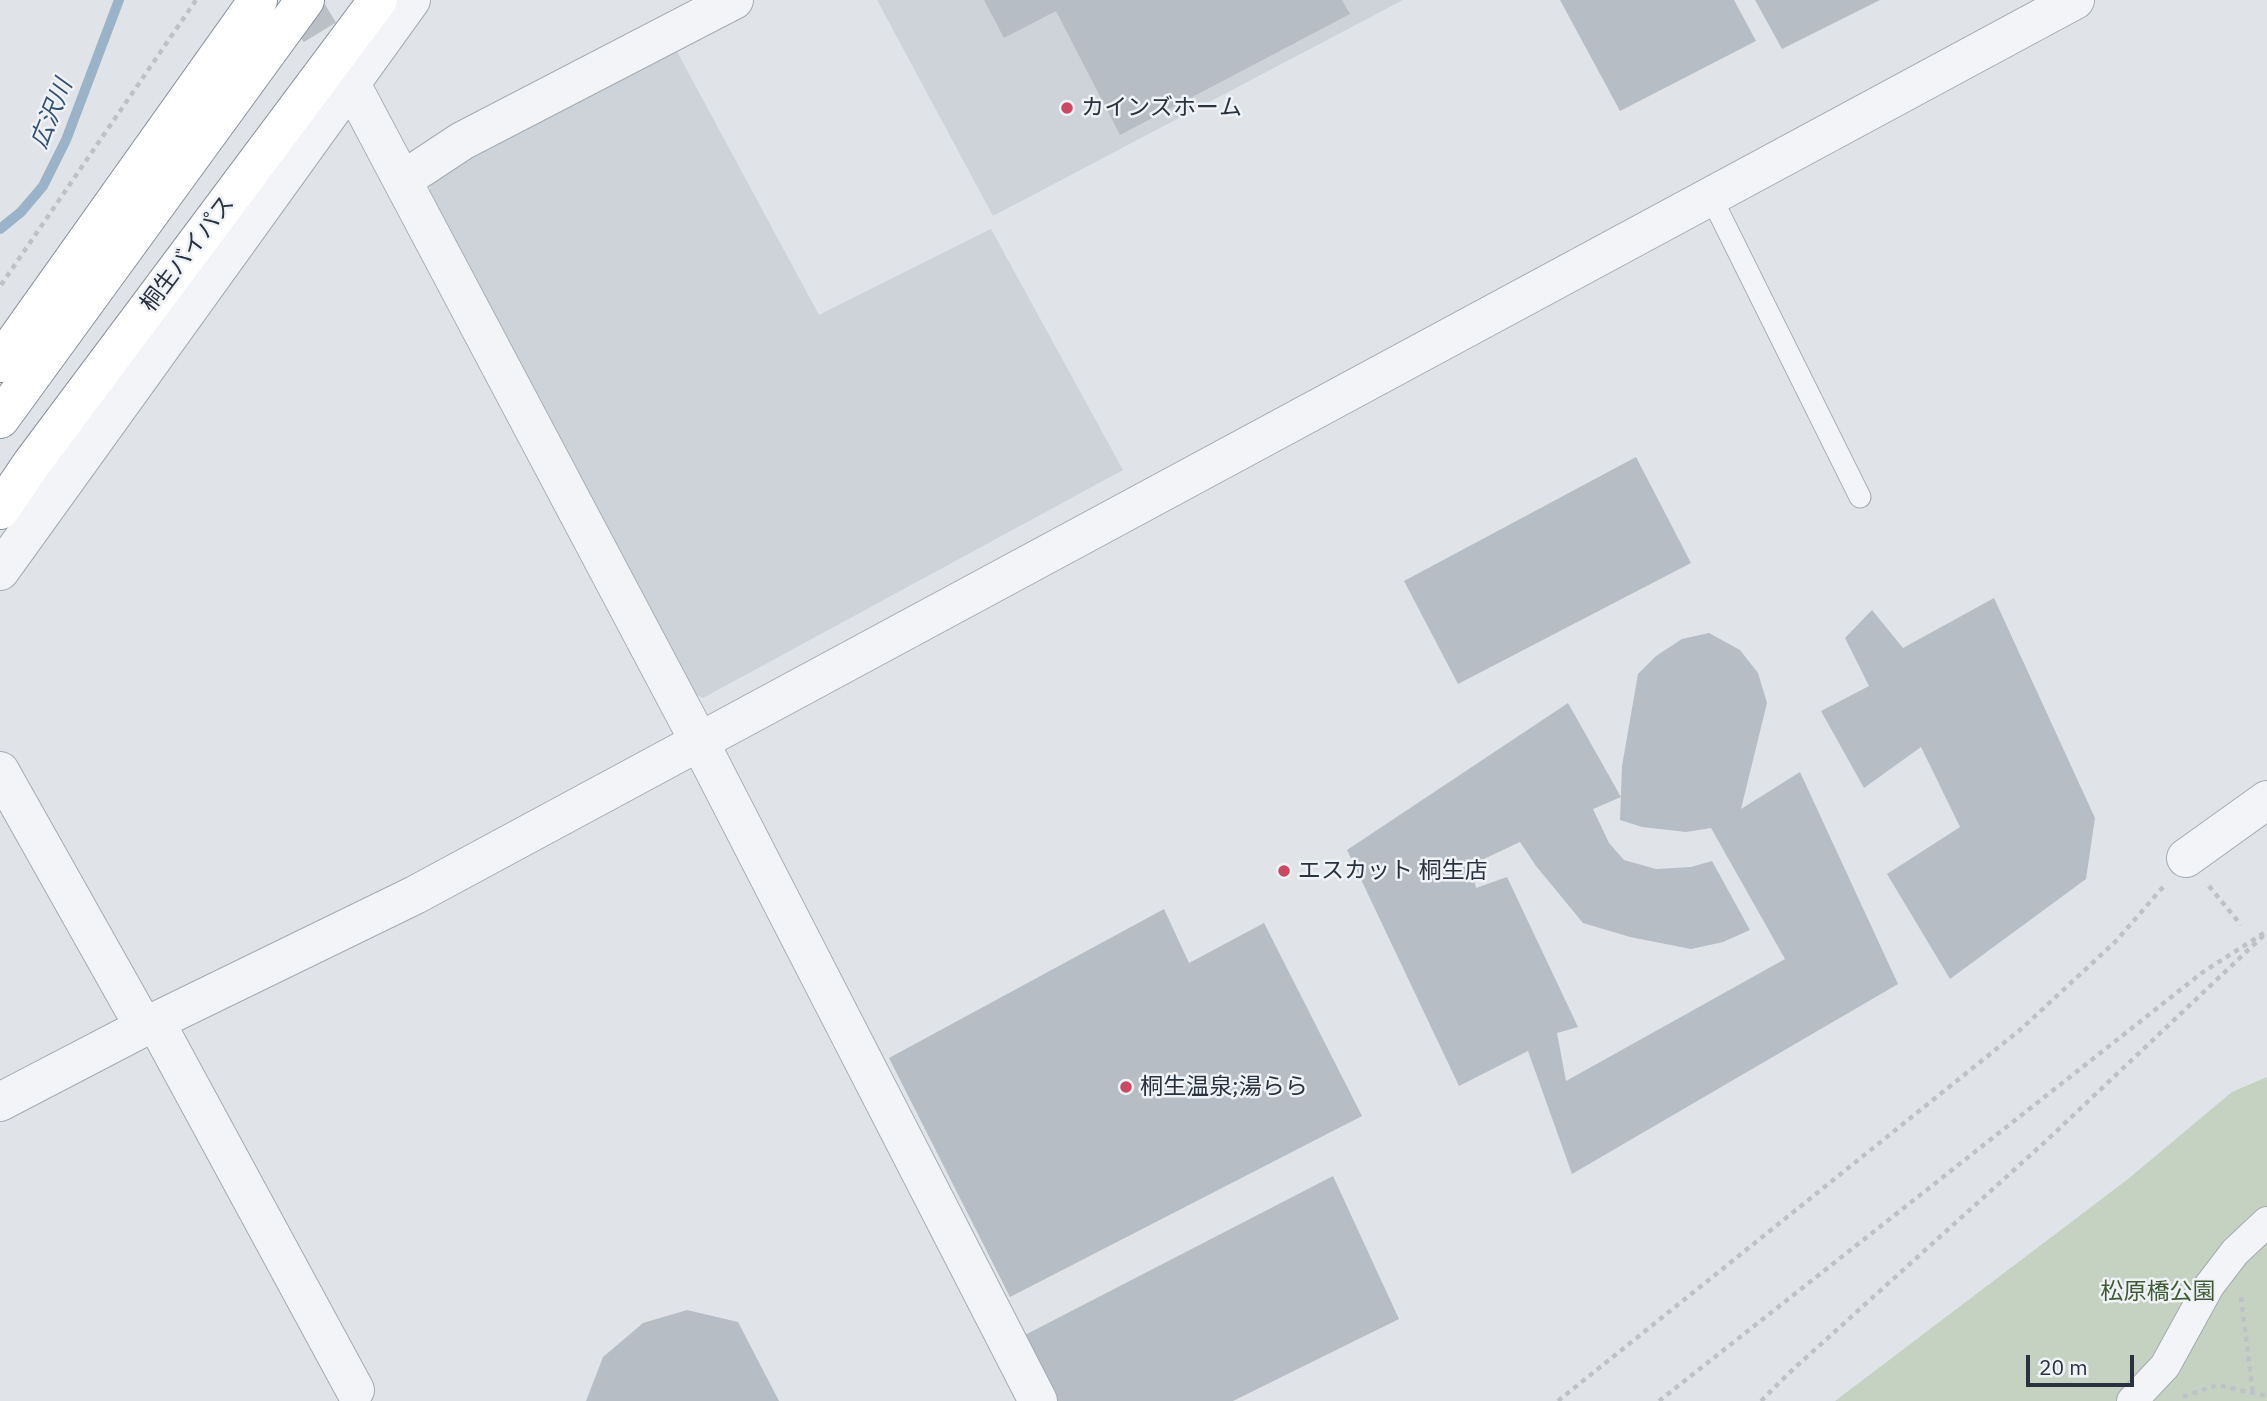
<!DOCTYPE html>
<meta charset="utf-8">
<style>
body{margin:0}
#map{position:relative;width:2267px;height:1401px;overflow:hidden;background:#e0e4e8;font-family:"IBM Plex Sans",sans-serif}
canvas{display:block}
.scale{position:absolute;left:2026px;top:1355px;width:108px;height:32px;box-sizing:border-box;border:4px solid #29323f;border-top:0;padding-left:9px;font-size:21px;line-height:24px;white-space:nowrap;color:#29323f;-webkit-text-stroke:5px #eff2f6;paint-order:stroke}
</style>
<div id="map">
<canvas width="2267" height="1401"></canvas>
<div class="scale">20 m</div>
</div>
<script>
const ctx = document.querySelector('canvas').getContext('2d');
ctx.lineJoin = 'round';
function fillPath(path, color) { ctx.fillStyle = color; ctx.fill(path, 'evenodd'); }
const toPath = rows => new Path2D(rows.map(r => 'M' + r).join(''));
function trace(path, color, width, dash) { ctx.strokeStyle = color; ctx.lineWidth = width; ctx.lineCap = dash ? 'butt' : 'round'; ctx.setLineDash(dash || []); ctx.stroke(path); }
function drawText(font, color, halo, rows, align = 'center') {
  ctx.font = font + ' "IBM Plex Sans","Noto Sans JP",sans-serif'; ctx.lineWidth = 5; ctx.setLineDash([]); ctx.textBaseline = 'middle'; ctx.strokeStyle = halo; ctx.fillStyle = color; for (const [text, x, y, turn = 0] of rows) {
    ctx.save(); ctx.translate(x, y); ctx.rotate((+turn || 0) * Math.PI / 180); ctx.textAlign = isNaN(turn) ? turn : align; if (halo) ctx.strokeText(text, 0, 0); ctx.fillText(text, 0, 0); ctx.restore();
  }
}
fillPath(toPath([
 [877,0,1403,0,993,216],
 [674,46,819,315,991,229,1123,470,703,698,679,687,428,205,431,178]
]), '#ced3da');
fillPath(toPath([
 [2267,1077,2267,1401,1835,1401,2128,1179,2232,1092]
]), '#c6d2c1');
trace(toPath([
 [0,229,21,212,43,186,66,140,119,0]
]), '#9bb3c8', 10);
fillPath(toPath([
 [984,0,1342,0,1350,14,1120,135,1056,11,1004,38],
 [1560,0,1734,0,1756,41,1620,111],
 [1755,0,1880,0,1782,49],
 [1636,457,1691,563,1458,684,1404,581],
 [1994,598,2095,818,2086,879,1950,979,1887,874,1960,827,1921,747,1864,788,1821,711,1869,686,1845,638,1872,610,1903,648],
 [1709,633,1740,650,1758,673,1767,703,1741,809,1800,772,1898,984,1572,1174,1528,1051,1459,1086,1347,850,1568,703,1621,797,1593,809,1609,843,1624,860,1656,869,1691,867,1712,861,1750,930,1723,942,1691,949,1630,937,1583,923,1536,866,1520,842,1471,865,1476,888,1507,877,1578,1027,1557,1033,1566,1081,1785,959,1711,828,1686,832,1642,827,1620,820,1622,766,1638,674,1656,656,1682,639],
 [1164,909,1189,963,1264,923,1362,1116,1010,1297,889,1058],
 [1333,1176,1399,1319,1233,1401,1054,1401,1023,1336],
 [687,1310,738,1322,779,1401,586,1401,603,1357,643,1323]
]), '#b7bdc5');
trace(toPath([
 [300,0,350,82]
]), '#bbc0c6', 38, [38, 19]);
const service = toPath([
 [1711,197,1860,497]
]);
const pedestrian = toPath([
 [2132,1401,2165,1366,2209,1286,2235,1252,2267,1222]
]);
const minor = toPath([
 [350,82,700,743,1038,1401],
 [403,180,462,141,734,0],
 [0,571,411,0],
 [0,771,144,1027],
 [2186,858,2267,800],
 [155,1021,355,1390]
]);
const tertiary = toPath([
 [0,1102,144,1027,415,895,2075,0]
]);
const trunk = toPath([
 [0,363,258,0],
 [0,419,305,0],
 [0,510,32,463,378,0]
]);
trace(service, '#a5abb2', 23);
trace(pedestrian, '#a5abb2', 32);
trace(minor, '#a5abb2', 40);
trace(tertiary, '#a5abb2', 40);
trace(trunk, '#87929f', 40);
trace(toPath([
 [1,285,196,0],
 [2209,886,2241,925],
 [2241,1297,2253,1394],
 [2183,1397,2217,1385,2267,1396],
 [1558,1401,2020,1030,2115,942,2164,886],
 [1659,1401,2203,972,2267,931],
 [1761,1401,1789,1373,2046,1141,2264,935]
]), '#bec2c7', 4.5, [5, 5]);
trace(service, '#f2f4f7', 21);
trace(pedestrian, '#f2f4f7', 30);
trace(minor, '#f2f4f7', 38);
trace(tertiary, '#f2f4f7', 38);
trace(trunk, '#fff', 38);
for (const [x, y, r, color] of [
 [1067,108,7,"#cb4762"],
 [1284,871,7,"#cb4762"],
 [1126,1087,7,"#cb4762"]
]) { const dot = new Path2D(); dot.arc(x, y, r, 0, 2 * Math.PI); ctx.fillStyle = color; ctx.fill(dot); trace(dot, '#eff2f6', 2.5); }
drawText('23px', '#29323f', '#eff2f6', [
 ["カインズホーム",1081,108],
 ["エスカット 桐生店",1298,871],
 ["桐生温泉;湯らら",1140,1087]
], 'left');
drawText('23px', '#29323f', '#eff2f6', [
 ["桐生バイパス",188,254,-53]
]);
drawText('23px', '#3f5b36', '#eff2f6', [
 ["松原橋公園",2158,1292]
]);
drawText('italic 24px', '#345372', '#eff2f6', [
 ["広沢川",52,114,-68]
]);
</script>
